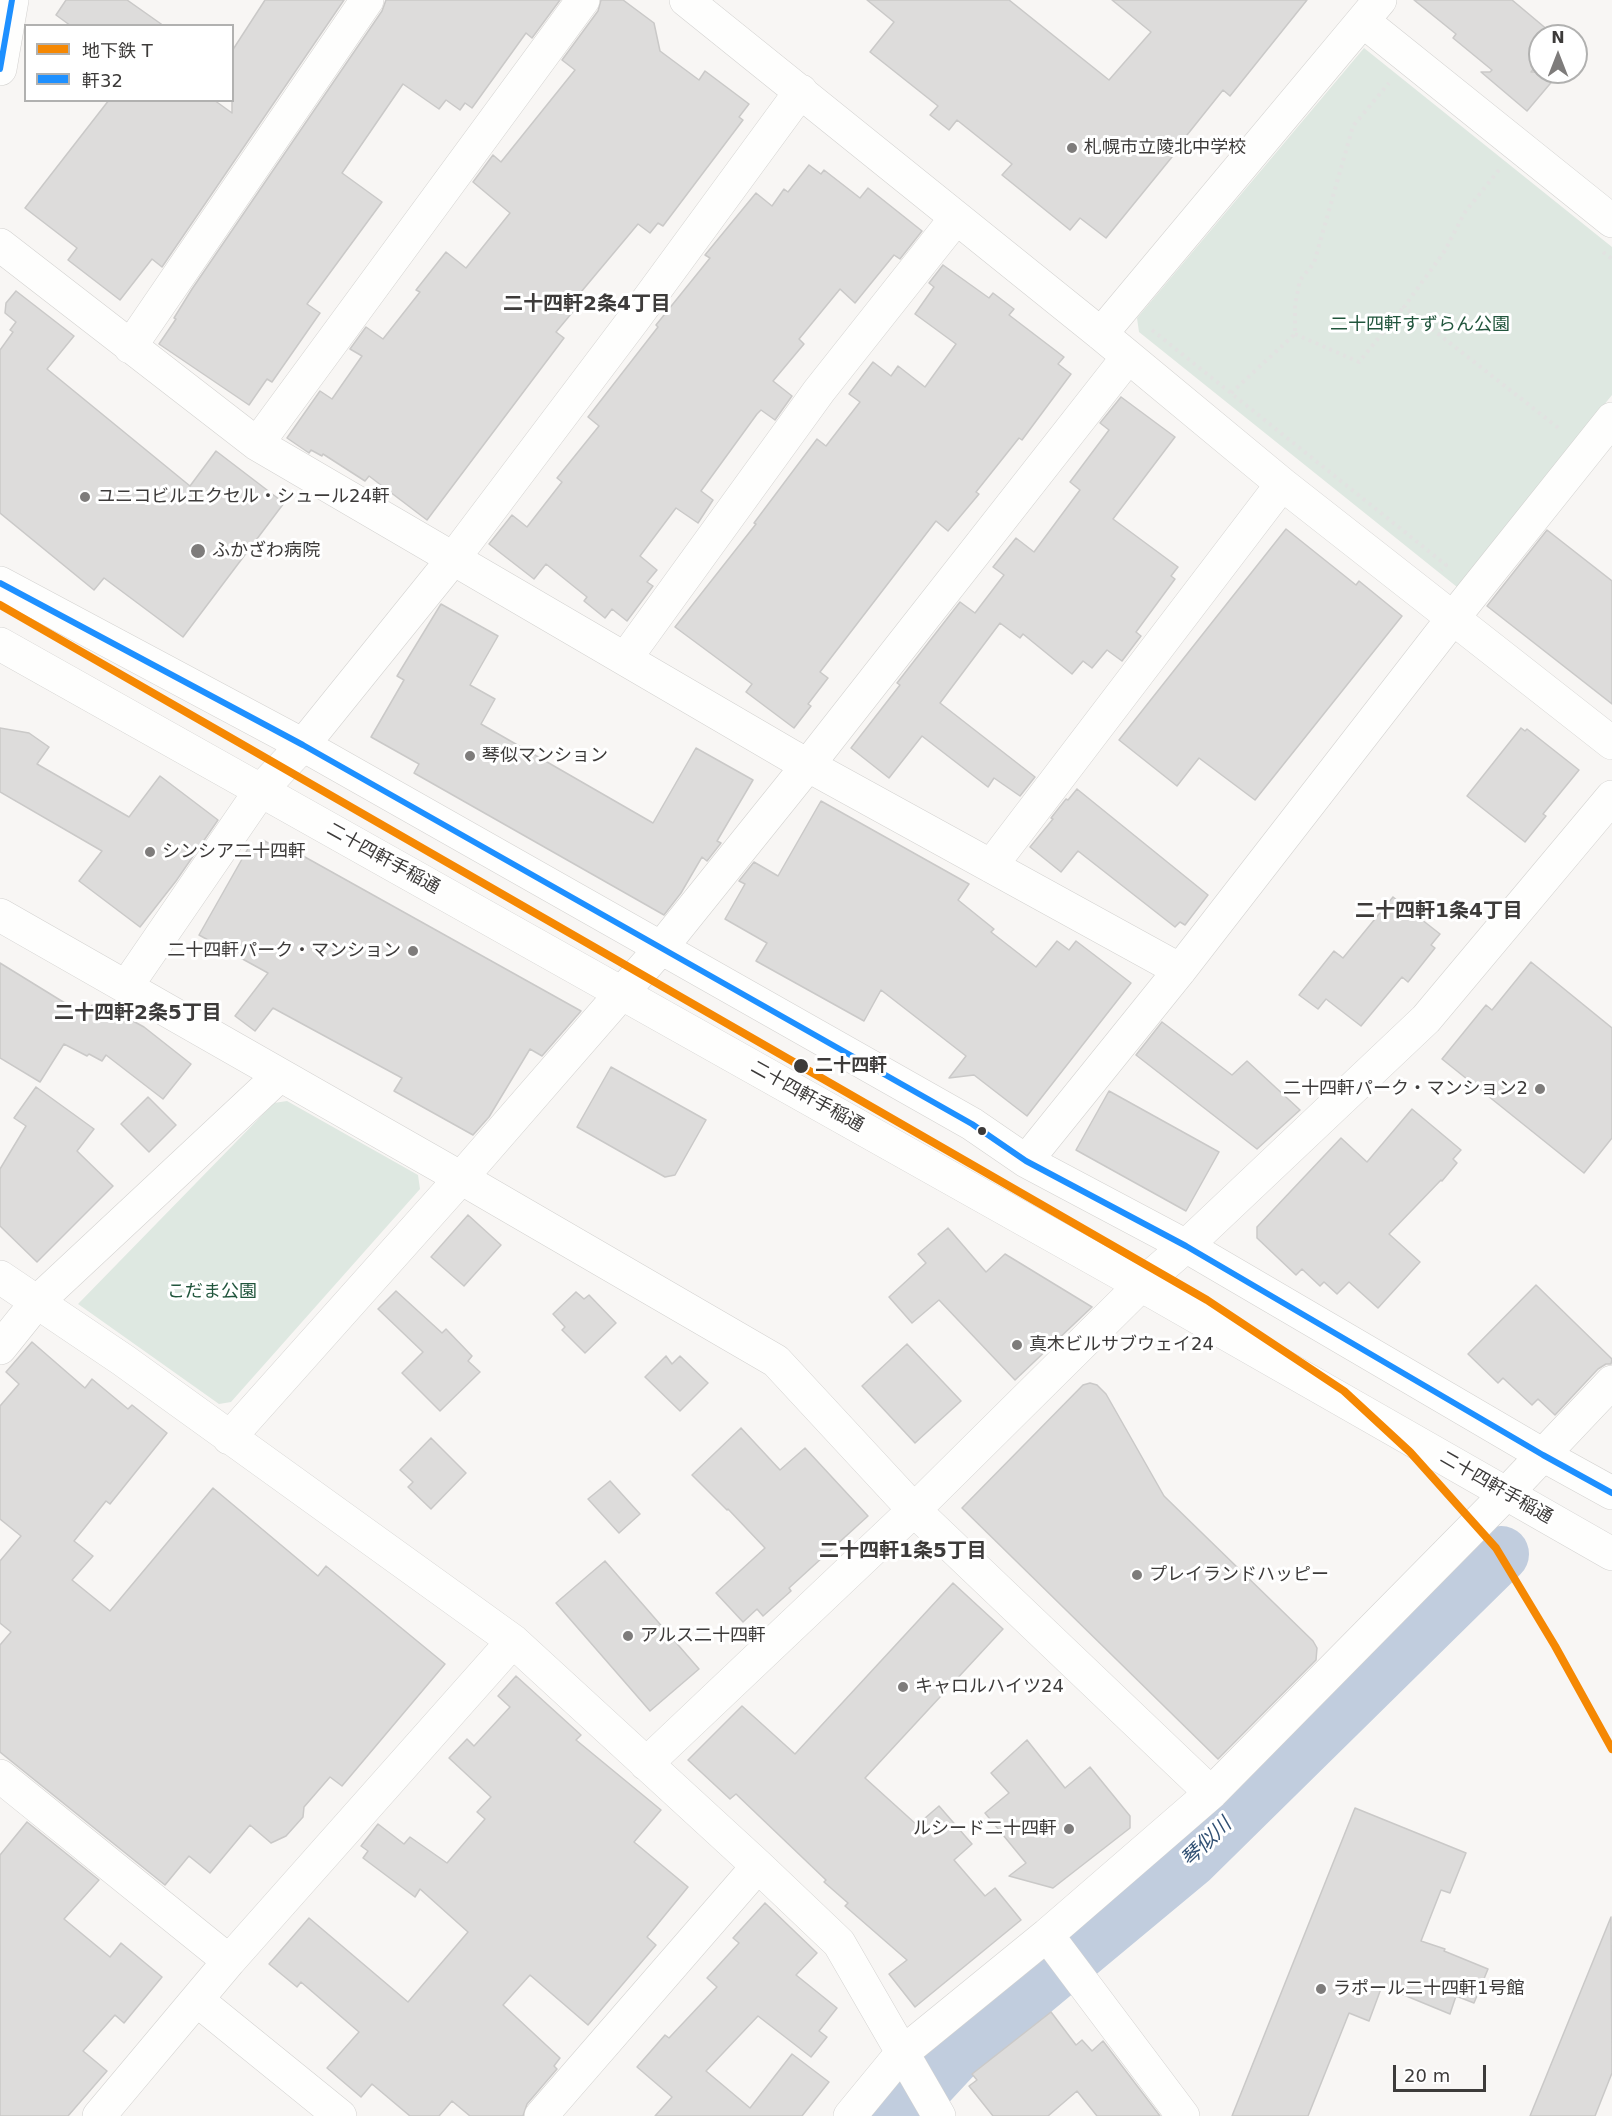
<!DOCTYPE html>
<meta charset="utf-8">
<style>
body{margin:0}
#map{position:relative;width:1612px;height:2116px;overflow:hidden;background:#f8f6f4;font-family:"DejaVu Sans","Noto Sans JP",sans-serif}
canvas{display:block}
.legend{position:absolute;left:24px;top:24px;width:210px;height:78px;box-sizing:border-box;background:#fff;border:2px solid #b1b1b0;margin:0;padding:8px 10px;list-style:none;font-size:18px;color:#3d3b3a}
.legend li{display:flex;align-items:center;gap:12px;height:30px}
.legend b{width:30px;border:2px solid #b1b1b0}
.north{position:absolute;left:1528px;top:24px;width:60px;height:60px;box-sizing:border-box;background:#fff;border:2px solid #b1b1b0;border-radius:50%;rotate:0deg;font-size:16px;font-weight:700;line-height:24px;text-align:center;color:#3d3b3a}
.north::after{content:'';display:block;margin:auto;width:21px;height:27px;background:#7e7c7b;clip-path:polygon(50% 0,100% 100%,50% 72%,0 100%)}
.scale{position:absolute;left:1393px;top:2065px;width:93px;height:27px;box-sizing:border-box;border:3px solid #3d3b3a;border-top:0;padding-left:8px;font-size:18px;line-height:21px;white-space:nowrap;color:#3d3b3a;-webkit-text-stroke:4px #fff;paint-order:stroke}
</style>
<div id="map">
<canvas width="1612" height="2116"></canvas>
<ul class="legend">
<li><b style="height:8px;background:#f58803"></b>地下鉄 T</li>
<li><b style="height:8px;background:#1e90ff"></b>軒32</li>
</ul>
<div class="north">N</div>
<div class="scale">20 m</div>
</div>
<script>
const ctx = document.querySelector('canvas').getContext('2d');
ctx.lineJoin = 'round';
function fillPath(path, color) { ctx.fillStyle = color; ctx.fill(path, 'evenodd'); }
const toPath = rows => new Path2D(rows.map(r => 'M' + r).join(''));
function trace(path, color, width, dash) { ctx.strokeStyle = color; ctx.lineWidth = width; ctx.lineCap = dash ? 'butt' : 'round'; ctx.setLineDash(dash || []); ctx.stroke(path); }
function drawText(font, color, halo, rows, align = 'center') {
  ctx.font = font + ' "DejaVu Sans","Noto Sans JP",sans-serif'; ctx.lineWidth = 6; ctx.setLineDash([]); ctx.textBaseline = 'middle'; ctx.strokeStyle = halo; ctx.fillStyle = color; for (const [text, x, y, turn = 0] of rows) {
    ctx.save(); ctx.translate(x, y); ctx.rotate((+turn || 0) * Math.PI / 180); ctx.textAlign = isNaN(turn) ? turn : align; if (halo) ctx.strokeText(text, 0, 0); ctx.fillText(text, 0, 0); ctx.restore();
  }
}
fillPath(toPath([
 [1364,48,1612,247,1612,395,1457,587,1139,332,1137,318],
 [287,1101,418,1175,420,1189,231,1402,219,1404,78,1304,274,1103]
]), '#dee8e1');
trace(toPath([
 [898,2116,953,2057,1190,1860,1501,1554]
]), '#c1cdde', 56);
const building = toPath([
 [66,0,127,0,164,26,71,26,56,15,66,0],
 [265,0,344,0,162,267,152,259,120,300,68,260,77,248,25,208,109,100,214,100,232,113,232,51,265,0],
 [386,0,560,0,532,38,526,33,472,108,465,103,460,110,446,100,439,109,403,84,342,173,382,202,307,304,320,313,272,382,267,379,249,405,159,344,176,319,174,318,192,289,382,11,386,0],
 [601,0,623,0,654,23,660,51,699,80,705,71,749,104,739,117,743,120,663,226,658,223,650,233,638,224,576,298,581,302,556,332,564,338,427,520,369,476,365,481,323,454,322,456,311,450,309,453,287,438,320,391,332,399,362,356,350,349,366,327,383,339,420,292,416,290,446,252,466,268,510,213,473,182,493,155,501,162,575,70,562,60,598,11,601,0],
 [867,0,1009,0,1109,80,1151,32,1112,0,1307,0,1230,96,1223,90,1183,140,1185,141,1106,238,1080,218,1070,230,1002,175,1012,164,957,120,949,130,930,115,938,106,870,52,894,22,867,0],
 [1414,0,1512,0,1555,36,1540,36,1540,61,1531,72,1560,72,1527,111,1481,72,1490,72,1492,70,1453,38,1456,34,1414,0],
 [809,165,821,174,824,170,860,198,868,188,922,231,900,259,894,255,855,303,840,289,799,339,804,344,773,381,792,396,775,420,761,410,757,414,701,491,713,500,698,523,676,508,640,556,657,570,647,582,653,586,627,621,612,609,605,618,584,601,587,597,546,564,534,579,489,544,512,515,527,527,562,482,557,478,599,426,588,417,658,327,656,325,710,258,705,255,756,193,772,206,784,189,788,192,809,165],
 [943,265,989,298,993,293,1014,309,1009,315,1064,357,1058,364,1071,374,1022,440,1019,438,976,492,979,494,948,531,936,521,820,672,828,678,808,704,811,706,794,728,746,692,752,684,675,627,756,524,754,523,817,439,826,446,860,402,849,394,873,362,891,376,898,366,925,387,956,344,915,314,934,287,929,283,943,265],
 [16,291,74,336,47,369,190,486,216,451,284,503,183,637,104,578,94,590,0,513,0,350,13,332,10,330,16,322,5,313,6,303,16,291],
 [1121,397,1175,437,1113,519,1178,567,1171,576,1175,579,1136,632,1141,636,1122,661,1107,650,1092,668,1083,661,1072,674,1023,634,1020,638,1000,623,940,703,1035,777,1020,796,994,778,988,787,922,736,889,778,851,748,900,685,897,683,960,602,975,613,1004,575,993,567,1016,538,1034,552,1080,490,1070,482,1109,430,1100,423,1121,397],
 [1286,529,1356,585,1359,581,1402,616,1255,800,1199,758,1177,786,1119,740,1286,529],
 [1547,530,1612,581,1612,704,1487,606,1547,530],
 [441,604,498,636,470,685,495,699,481,724,653,823,696,748,753,780,717,841,721,843,707,861,702,857,681,893,664,915,414,773,419,764,371,737,404,680,397,676,441,604],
 [0,728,29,733,49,747,37,764,129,817,160,776,218,820,176,881,140,927,79,881,102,851,0,792,0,728],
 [1521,728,1525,731,1527,729,1579,770,1543,814,1546,816,1525,842,1467,796,1521,728],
 [1077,789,1208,895,1185,925,1180,922,1175,927,1078,851,1061,872,1030,847,1053,819,1051,818,1066,799,1068,800,1077,789],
 [821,801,969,884,958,900,994,929,991,932,1036,967,1057,941,1069,950,1076,941,1131,983,1027,1116,974,1075,949,1078,966,1056,881,990,864,1021,756,961,767,943,725,919,745,884,739,881,754,862,778,876,821,801],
 [263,840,284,852,287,847,581,1011,542,1056,530,1049,489,1117,473,1135,394,1091,402,1078,273,1008,255,1031,235,1016,268,973,199,935,250,845,257,851,263,840],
 [1393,897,1440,934,1431,945,1435,948,1408,982,1402,977,1361,1026,1326,999,1318,1009,1299,995,1334,951,1343,958,1393,897],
 [1531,962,1612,1028,1612,1138,1584,1173,1442,1059,1486,1005,1492,1010,1531,962],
 [0,963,86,1016,92,1005,106,1013,109,1008,144,1027,191,1064,163,1099,106,1055,102,1061,89,1054,87,1056,64,1044,40,1082,0,1058,0,963],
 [1162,1022,1232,1075,1247,1061,1300,1110,1257,1149,1136,1055,1162,1022],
 [611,1067,706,1120,675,1175,665,1177,577,1127,611,1067],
 [36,1087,94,1129,77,1151,113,1186,37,1262,0,1226,0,1169,26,1126,14,1118,36,1087],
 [1109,1091,1219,1152,1186,1211,1076,1150,1109,1091],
 [148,1097,176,1125,149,1152,121,1124,148,1097],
 [1412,1109,1461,1150,1453,1159,1457,1163,1442,1181,1441,1180,1389,1234,1420,1262,1378,1308,1349,1282,1337,1294,1324,1282,1320,1286,1302,1269,1296,1275,1257,1238,1257,1227,1341,1138,1367,1162,1412,1109],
 [468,1215,501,1245,464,1286,431,1257,468,1215],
 [948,1228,986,1272,1005,1254,1092,1307,1015,1380,939,1300,912,1323,889,1297,926,1263,918,1254,948,1228],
 [1536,1285,1612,1359,1611,1364,1606,1364,1598,1369,1555,1415,1538,1399,1532,1405,1503,1378,1498,1383,1468,1354,1536,1285],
 [396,1291,442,1333,446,1329,472,1356,468,1361,480,1372,440,1411,402,1373,423,1352,378,1309,396,1291],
 [576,1292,584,1299,589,1295,616,1323,585,1353,562,1330,565,1327,553,1314,576,1292],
 [32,1342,85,1388,92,1379,128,1409,132,1405,167,1433,110,1504,106,1501,74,1541,93,1556,72,1580,110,1611,213,1488,318,1576,326,1566,445,1664,342,1786,330,1777,304,1807,303,1817,286,1836,271,1843,250,1825,210,1873,189,1856,165,1885,0,1752,0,1645,11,1632,0,1623,0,1561,21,1536,0,1519,0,1406,19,1384,6,1372,32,1342],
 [907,1344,961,1401,915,1443,862,1386,907,1344],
 [666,1356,672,1364,680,1356,708,1383,680,1411,645,1377,666,1356],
 [1090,1383,1097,1385,1106,1394,1164,1496,1313,1641,1317,1648,1316,1660,1218,1759,962,1508,1083,1385,1090,1383],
 [741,1428,780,1470,805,1448,868,1516,789,1588,791,1591,763,1616,757,1609,743,1622,716,1593,765,1548,728,1509,727,1510,692,1475,741,1428],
 [431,1438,466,1473,431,1509,408,1487,413,1482,400,1470,431,1438],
 [610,1481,640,1514,619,1533,588,1499,610,1481],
 [605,1561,699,1669,650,1711,556,1603,605,1561],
 [953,1583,1003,1629,865,1778,917,1825,939,1806,972,1844,954,1860,985,1896,995,1888,1021,1920,915,2007,889,1974,907,1960,845,1906,848,1903,824,1882,826,1880,736,1794,730,1799,688,1760,742,1706,795,1754,953,1583],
 [516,1676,581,1735,576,1740,661,1810,634,1842,688,1887,647,1937,656,1945,588,2025,530,1975,503,2005,560,2058,554,2066,557,2069,527,2104,523,2116,470,2116,452,2101,439,2116,410,2116,372,2084,361,2097,327,2068,359,2032,301,1982,297,1987,269,1964,309,1918,408,2002,468,1932,420,1889,415,1897,363,1858,368,1851,361,1846,378,1824,404,1844,410,1837,447,1863,485,1819,477,1812,491,1797,449,1758,467,1739,474,1746,510,1707,498,1696,516,1676],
 [1027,1740,1065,1788,1090,1767,1130,1816,1130,1828,1053,1888,1009,1876,1026,1863,985,1813,1009,1793,991,1773,1027,1740],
 [1355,1808,1466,1853,1450,1893,1441,1890,1421,1941,1445,1949,1444,1951,1488,1969,1474,2003,1456,1996,1450,2014,1382,1986,1369,2021,1349,2013,1308,2116,1232,2116,1355,1808],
 [27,1822,99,1880,64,1919,110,1957,121,1943,162,1977,124,2023,115,2015,83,2051,107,2071,68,2116,0,2116,0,1855,27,1822],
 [765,1903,817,1953,796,1975,837,2008,819,2031,827,2037,811,2057,758,2016,706,2071,750,2108,792,2054,829,2082,802,2116,655,2116,672,2097,637,2067,665,2035,669,2038,717,1987,707,1978,739,1943,733,1938,765,1903],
 [1611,1917,1612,2073,1595,2116,1530,2116,1611,1917],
 [1051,2012,1076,2045,1082,2040,1092,2051,1103,2041,1160,2116,1097,2116,1077,2091,1048,2116,993,2116,969,2086,977,2080,972,2074,1051,2012]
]);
fillPath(building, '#dddcdb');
trace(building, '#cac9c8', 1.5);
const minor = toPath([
 [686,0,1101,334,1282,484,1612,743],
 [1363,21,1612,221],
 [0,245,257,444,791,756,1180,970],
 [1101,334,1380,0],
 [130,347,367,0],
 [257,444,583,0],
 [0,583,303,745,972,1124,1026,1161,1186,1246,1543,1455,1612,1493],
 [0,644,1141,1285,1612,1554],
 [625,659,819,391,956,218],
 [991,866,1282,484],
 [0,915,461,1178,776,1361,914,1510,1211,1793],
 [126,987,261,790,303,745,453,559,634,319,801,91],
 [1026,1161,1180,970,1453,618,1612,419],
 [0,1277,123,1360,513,1641,758,1866,839,1943,939,2116],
 [0,1348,37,1302,280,1075],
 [229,1438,461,1178,661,948,808,765,1128,357],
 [646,1764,914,1510,1141,1285,1186,1246,1426,1019,1612,797],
 [0,1776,229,1961],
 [1047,1935,1183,2116],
 [197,2000,340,2116],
 [99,2116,229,1961,513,1641],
 [541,2116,758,1866],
 [850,2116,901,2054,1047,1935,1211,1793,1506,1494,1612,1382]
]);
const major = toPath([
 [0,69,12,0]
]);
trace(minor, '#d3d2d0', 34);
trace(major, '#d3d2d0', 34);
trace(toPath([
 [1499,170,1465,212,1444,252,1404,307,1561,430],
 [1603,252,1612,259],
 [1152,330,1446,565,1441,570],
 [1295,334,1359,362,1404,307],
 [1231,393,1295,334,1295,305,1300,280,1314,263,1353,126,1389,83]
]), '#e2e2e1', 4, [3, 4.5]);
trace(minor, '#fefefd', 33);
trace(major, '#fefefd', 33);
trace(toPath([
 [0,69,12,0],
 [0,583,303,745,972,1124,1026,1161,1186,1246,1543,1455,1612,1493]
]), '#1e90ff', 6);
trace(toPath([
 [0,605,1207,1300,1344,1391,1410,1452,1496,1548,1555,1646,1612,1749]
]), '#f58803', 8);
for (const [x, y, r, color] of [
 [1072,148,6,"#7e7c7b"],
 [85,497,6,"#7e7c7b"],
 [198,551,8,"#7e7c7b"],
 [470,756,6,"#7e7c7b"],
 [150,852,6,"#7e7c7b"],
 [413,951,6,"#7e7c7b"],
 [801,1066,8,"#3d3b3a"],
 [1540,1089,6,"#7e7c7b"],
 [982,1131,5,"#3d3b3a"],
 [1017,1345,6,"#7e7c7b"],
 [1137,1575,6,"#7e7c7b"],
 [628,1636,6,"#7e7c7b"],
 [903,1687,6,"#7e7c7b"],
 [1069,1829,6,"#7e7c7b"],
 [1321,1989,6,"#7e7c7b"]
]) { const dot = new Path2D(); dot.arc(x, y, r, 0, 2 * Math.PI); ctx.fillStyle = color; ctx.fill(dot); trace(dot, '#fff', 2); }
drawText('18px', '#3d3b3a', '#fff', [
 ["札幌市立陵北中学校",1084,148],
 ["ユニコビルエクセル・シュール24軒",97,497],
 ["ふかざわ病院",212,551],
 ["琴似マンション",482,756],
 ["シンシア二十四軒",162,852],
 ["二十四軒パーク・マンション",401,951,"right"],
 ["二十四軒パーク・マンション2",1528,1089,"right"],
 ["真木ビルサブウェイ24",1029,1345],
 ["プレイランドハッピー",1149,1575],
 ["アルス二十四軒",640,1636],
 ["キャロルハイツ24",915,1687],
 ["ルシード二十四軒",1057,1829,"right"],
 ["ラポール二十四軒1号館",1333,1989]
], 'left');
drawText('18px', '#20553c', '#fff', [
 ["二十四軒すずらん公園",1420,325],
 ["こだま公園",212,1292]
]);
drawText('18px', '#3d3b3a', '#fff', [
 ["二十四軒手稲通",383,859,29],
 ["二十四軒手稲通",807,1097,29],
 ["二十四軒手稲通",1496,1488,30]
]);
drawText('bold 18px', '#3d3b3a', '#fff', [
 ["二十四軒",815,1066]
], 'left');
drawText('bold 20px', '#3d3b3a', '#fff', [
 ["二十四軒2条4丁目",587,305],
 ["二十四軒1条4丁目",1439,912],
 ["二十四軒2条5丁目",138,1014],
 ["二十四軒1条5丁目",903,1552]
]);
drawText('italic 20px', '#315073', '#fff', [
 ["琴似川",1207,1843,-44]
]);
</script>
